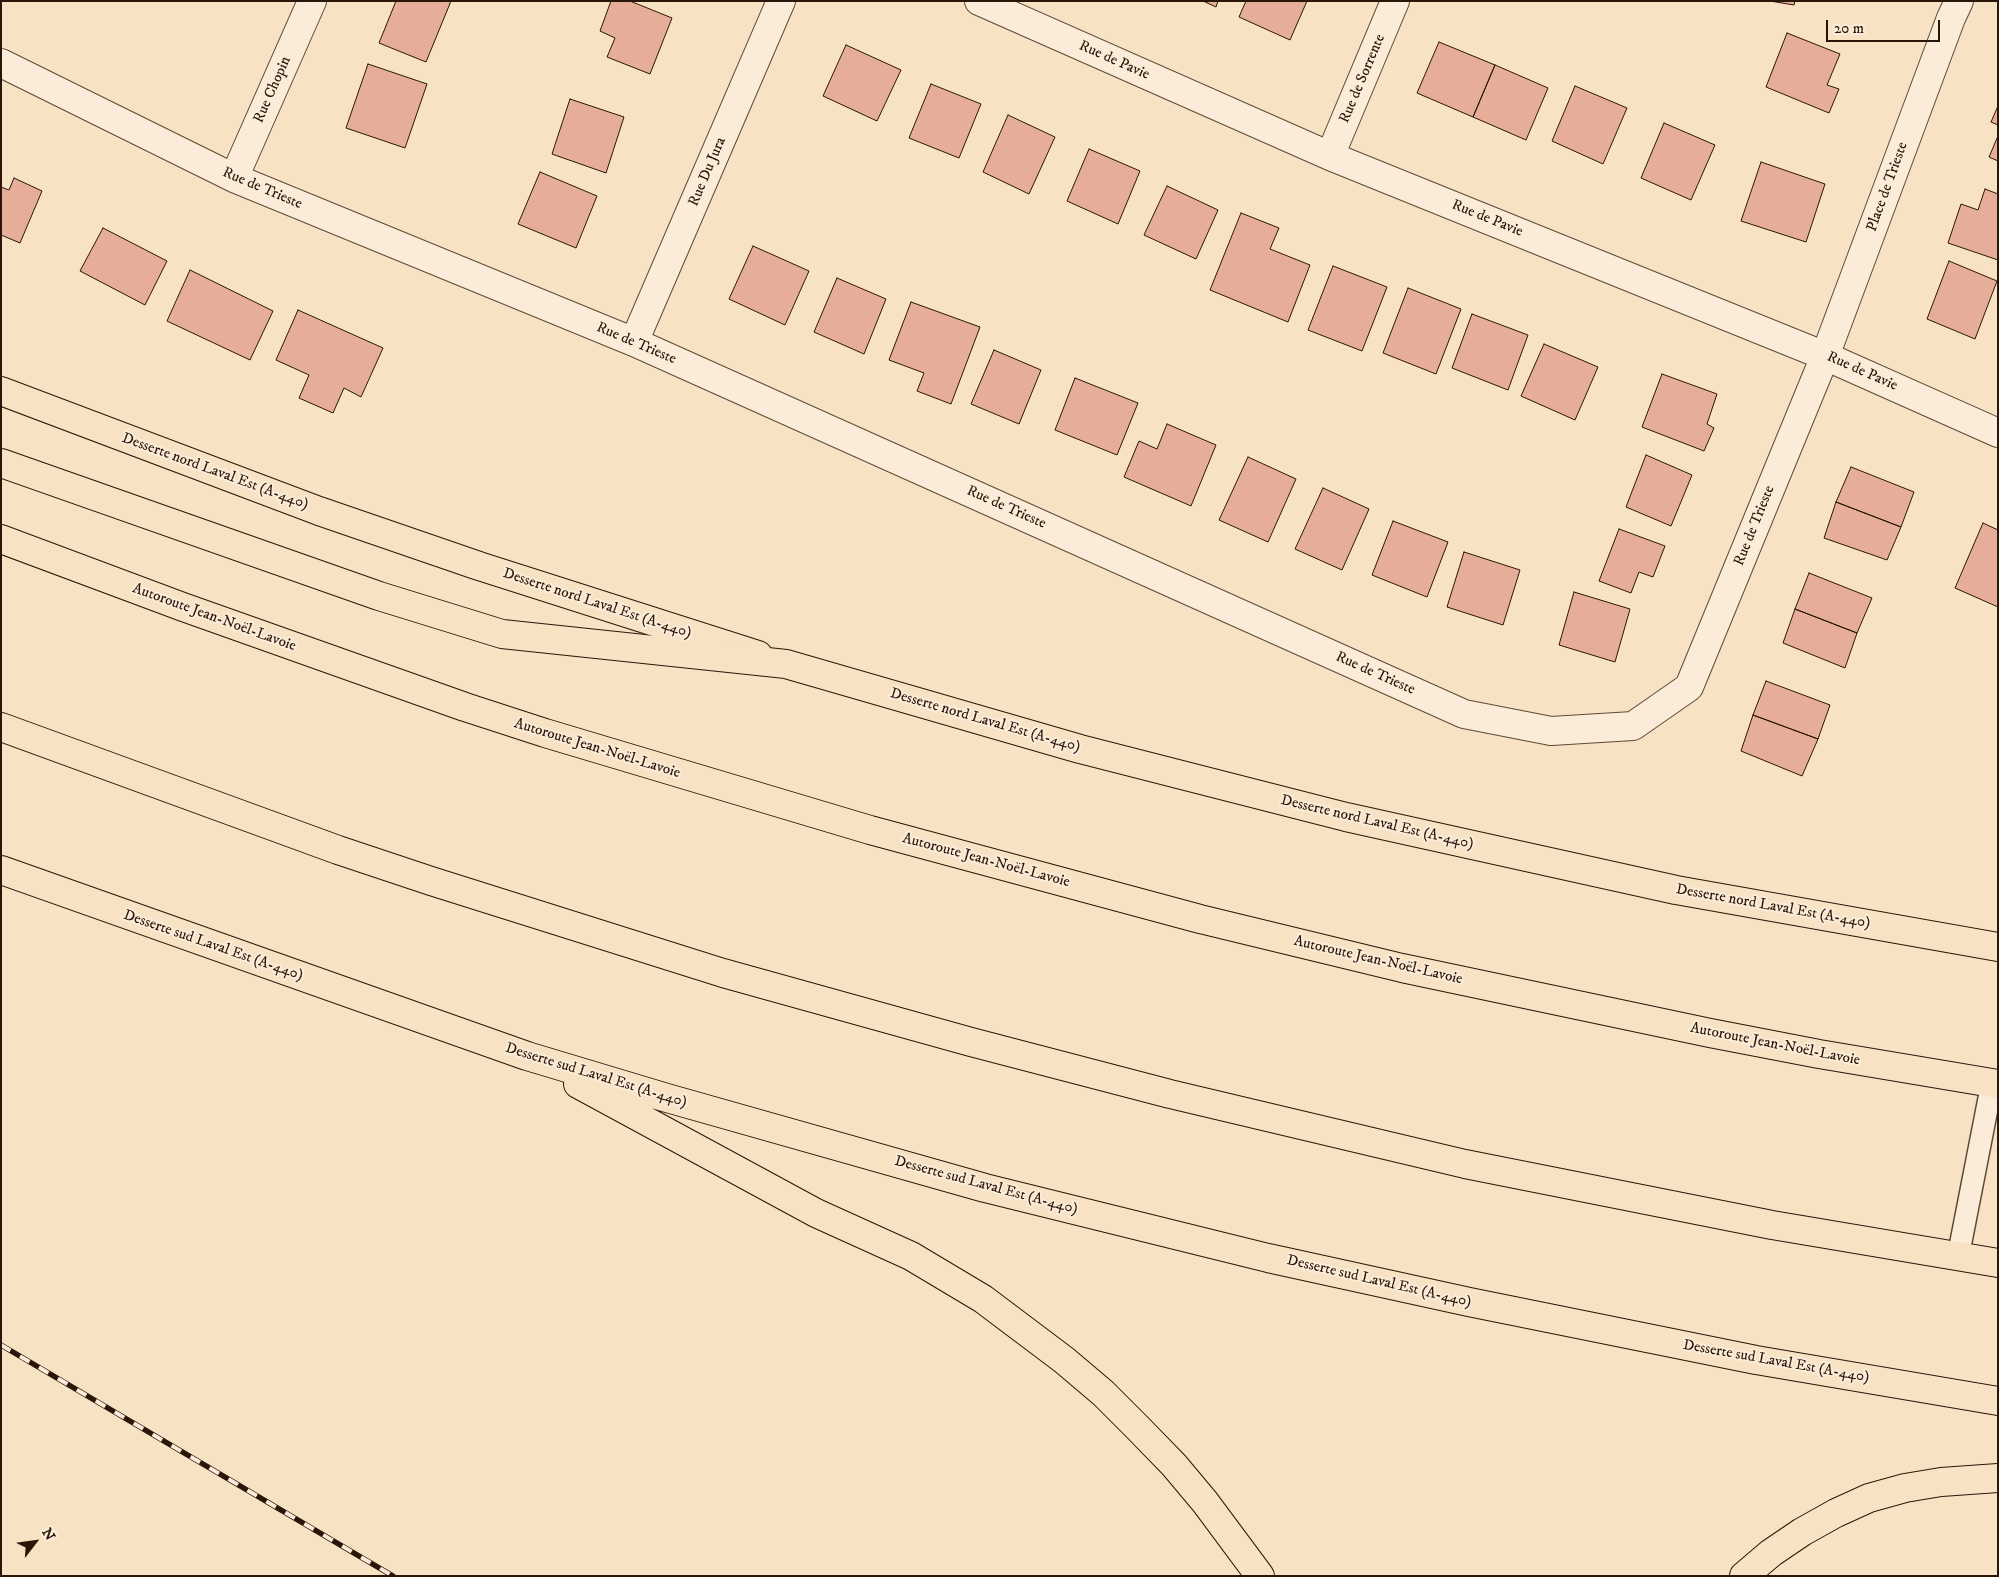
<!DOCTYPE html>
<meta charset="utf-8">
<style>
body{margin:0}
#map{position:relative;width:1999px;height:1577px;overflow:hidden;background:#f8e2c4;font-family:"IM FELL DW Pica",serif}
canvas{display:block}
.frame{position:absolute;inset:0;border:2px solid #2a1608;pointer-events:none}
.north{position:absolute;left:10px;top:1517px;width:50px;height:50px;-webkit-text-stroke:4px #faecd9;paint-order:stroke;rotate:60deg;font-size:14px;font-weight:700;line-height:20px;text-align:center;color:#2a1608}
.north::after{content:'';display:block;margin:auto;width:18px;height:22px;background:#2a1608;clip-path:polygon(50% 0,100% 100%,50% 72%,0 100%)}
.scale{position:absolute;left:1826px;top:20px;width:114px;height:22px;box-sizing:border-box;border:2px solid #2a1608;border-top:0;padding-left:6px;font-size:15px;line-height:18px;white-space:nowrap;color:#2a1608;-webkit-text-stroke:4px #faecd9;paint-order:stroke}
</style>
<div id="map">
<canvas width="1999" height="1577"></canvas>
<div class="frame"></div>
<div class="north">N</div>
<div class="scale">20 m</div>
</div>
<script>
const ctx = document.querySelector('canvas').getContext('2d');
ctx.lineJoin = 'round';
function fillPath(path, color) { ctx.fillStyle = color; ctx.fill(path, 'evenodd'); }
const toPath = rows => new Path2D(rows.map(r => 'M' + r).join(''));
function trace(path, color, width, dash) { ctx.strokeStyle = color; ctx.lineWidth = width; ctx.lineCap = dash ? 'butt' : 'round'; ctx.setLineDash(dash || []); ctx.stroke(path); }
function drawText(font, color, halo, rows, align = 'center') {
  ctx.font = font + ' "IM FELL DW Pica",serif'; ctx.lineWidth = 4; ctx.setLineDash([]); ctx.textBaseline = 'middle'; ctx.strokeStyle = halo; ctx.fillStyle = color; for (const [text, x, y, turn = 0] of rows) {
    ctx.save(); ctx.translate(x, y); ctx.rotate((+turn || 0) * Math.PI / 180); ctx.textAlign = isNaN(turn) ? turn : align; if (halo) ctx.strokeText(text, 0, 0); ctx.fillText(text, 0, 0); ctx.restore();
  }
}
const building = toPath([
 [396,1,451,1,426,62,379,43,396,1],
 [611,1,630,1,672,18,650,74,607,57,615,38,600,31,611,1],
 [1203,1,1218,1,1216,7,1203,1],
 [1246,1,1307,1,1290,40,1239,17,1246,1],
 [1770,1,1795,1,1794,5,1770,1],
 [1787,33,1840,54,1827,85,1839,89,1829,113,1766,87,1787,33],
 [1439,42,1495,65,1473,117,1417,93,1439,42],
 [846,45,901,70,877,121,823,96,846,45],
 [368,64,427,84,405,148,346,128,368,64],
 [1495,65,1548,88,1526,140,1473,117,1495,65],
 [931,84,981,104,959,158,909,138,931,84],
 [1575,86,1627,108,1603,164,1552,141,1575,86],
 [570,99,624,117,606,173,552,154,570,99],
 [1998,106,1998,125,1991,122,1998,106],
 [1008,115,1055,137,1029,194,983,172,1008,115],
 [1664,123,1715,145,1691,200,1641,178,1664,123],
 [1998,136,1998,161,1989,157,1998,136],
 [1089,149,1140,171,1118,224,1067,201,1089,149],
 [1761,162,1825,184,1806,242,1741,221,1761,162],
 [540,172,597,196,576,248,518,224,540,172],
 [14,178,42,191,20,243,1,235,1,187,9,190,14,178],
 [1167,186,1218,210,1196,259,1144,235,1167,186],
 [1985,189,1998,194,1998,260,1948,243,1961,204,1978,210,1985,189],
 [1241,213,1279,228,1270,249,1310,265,1288,322,1210,290,1241,213],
 [103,228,167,261,145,305,80,271,103,228],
 [753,246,809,271,785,325,729,299,753,246],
 [1949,261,1997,281,1975,339,1927,319,1949,261],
 [1333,266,1387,287,1362,351,1308,330,1333,266],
 [190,270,273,311,250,360,167,321,190,270],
 [837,278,886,299,864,354,814,332,837,278],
 [1408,288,1461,309,1436,374,1383,353,1408,288],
 [911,302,980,327,951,404,917,391,924,373,889,360,911,302],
 [298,310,383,348,361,397,344,388,333,413,299,398,309,375,276,360,298,310],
 [1472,314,1528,335,1508,390,1452,368,1472,314],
 [1544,344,1598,367,1575,420,1521,396,1544,344],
 [994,350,1041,370,1019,424,971,404,994,350],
 [1662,374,1717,394,1707,424,1714,428,1704,451,1642,427,1662,374],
 [1075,378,1138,403,1117,455,1055,430,1075,378],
 [1167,424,1216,445,1191,506,1124,477,1139,441,1157,449,1167,424],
 [1646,455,1692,475,1671,526,1626,507,1646,455],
 [1248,457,1296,479,1268,542,1219,520,1248,457],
 [1851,467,1914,492,1901,527,1836,502,1851,467],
 [1323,488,1369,509,1342,570,1295,549,1323,488],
 [1836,502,1901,527,1887,560,1824,538,1836,502],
 [1393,521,1448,542,1427,597,1372,575,1393,521],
 [1983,523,1998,530,1998,607,1955,588,1983,523],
 [1619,529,1665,546,1653,577,1639,572,1631,593,1599,581,1619,529],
 [1464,552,1520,570,1503,625,1447,607,1464,552],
 [1809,573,1872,598,1857,633,1795,609,1809,573],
 [1574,592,1630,609,1615,662,1559,645,1574,592],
 [1795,609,1857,633,1845,668,1783,643,1795,609],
 [1766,681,1830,705,1818,739,1753,715,1766,681],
 [1753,715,1818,739,1802,776,1741,751,1753,715]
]);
fillPath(building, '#e6ae99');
trace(building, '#2a1608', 1);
const lane = toPath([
 [1958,1257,1992,1083]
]);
const street = toPath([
 [979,1,1330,156,1825,356,1998,433],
 [1,63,234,178,634,342,1464,714,1551,731,1633,726,1689,687,1825,356,1951,18,1959,1],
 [1330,156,1395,1],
 [234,178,312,1],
 [634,342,781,1]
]);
const primary = toPath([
 [1,391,319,511,479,566,758,655],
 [1,870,527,1056,667,1098,985,1188,1268,1258,1469,1302,1756,1360,1998,1401],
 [578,1084,816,1213,911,1256,983,1299,1064,1360,1103,1393,1138,1428,1174,1465,1205,1502,1260,1576],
 [1744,1576,1771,1553,1802,1532,1836,1513,1869,1498,1905,1488,1941,1482,1998,1478]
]);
const highway = toPath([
 [1,463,379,596,502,634,786,664,1080,749,1346,817,1676,890,1998,947],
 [1,539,183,607,465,707,545,733,870,830,1200,919,1402,968,1710,1033,1819,1054,1998,1084],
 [1,727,338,850,431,881,723,973,971,1042,1170,1094,1465,1164,1772,1225,1998,1263]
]);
trace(lane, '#5e4937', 24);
trace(street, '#5e4937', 30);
trace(primary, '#2a1608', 30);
trace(highway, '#2a1608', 30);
trace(lane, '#faecd9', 21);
trace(street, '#faecd9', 28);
trace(primary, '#f8e2c4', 28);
trace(highway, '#f8e2c4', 28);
const rail = toPath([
 [1,1345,393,1576]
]);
trace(rail, '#2a1608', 5.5);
trace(rail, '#faecd9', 4, [11]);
drawText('15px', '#2a1608', '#faecd9', [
 ["Rue de Pavie",1114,61,24],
 ["Rue de Sorrente",1363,79,-67],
 ["Rue Chopin",273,90,-66],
 ["Rue Du Jura",708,172,-67],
 ["Place de Trieste",1888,187,-70],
 ["Rue de Trieste",262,189,23],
 ["Rue de Pavie",1487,219,22],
 ["Rue de Trieste",636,344,23],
 ["Rue de Pavie",1862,372,24],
 ["Desserte nord Laval Est (A-440)",215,472,20],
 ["Rue de Trieste",1006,508,24],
 ["Rue de Trieste",1755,526,-68],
 ["Desserte nord Laval Est (A-440)",597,604,18],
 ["Autoroute Jean-Noël-Lavoie",214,618,20],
 ["Rue de Trieste",1375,674,24],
 ["Desserte nord Laval Est (A-440)",985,721,16],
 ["Autoroute Jean-Noël-Lavoie",597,749,17],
 ["Desserte nord Laval Est (A-440)",1377,823,13],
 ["Autoroute Jean-Noël-Lavoie",986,861,15],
 ["Desserte nord Laval Est (A-440)",1773,907,10],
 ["Desserte sud Laval Est (A-440)",213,946,19],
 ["Autoroute Jean-Noël-Lavoie",1378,961,13],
 ["Autoroute Jean-Noël-Lavoie",1775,1045,11],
 ["Desserte sud Laval Est (A-440)",596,1076,17],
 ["Desserte sud Laval Est (A-440)",986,1186,15],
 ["Desserte sud Laval Est (A-440)",1379,1282,13],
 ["Desserte sud Laval Est (A-440)",1776,1362,10]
]);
</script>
